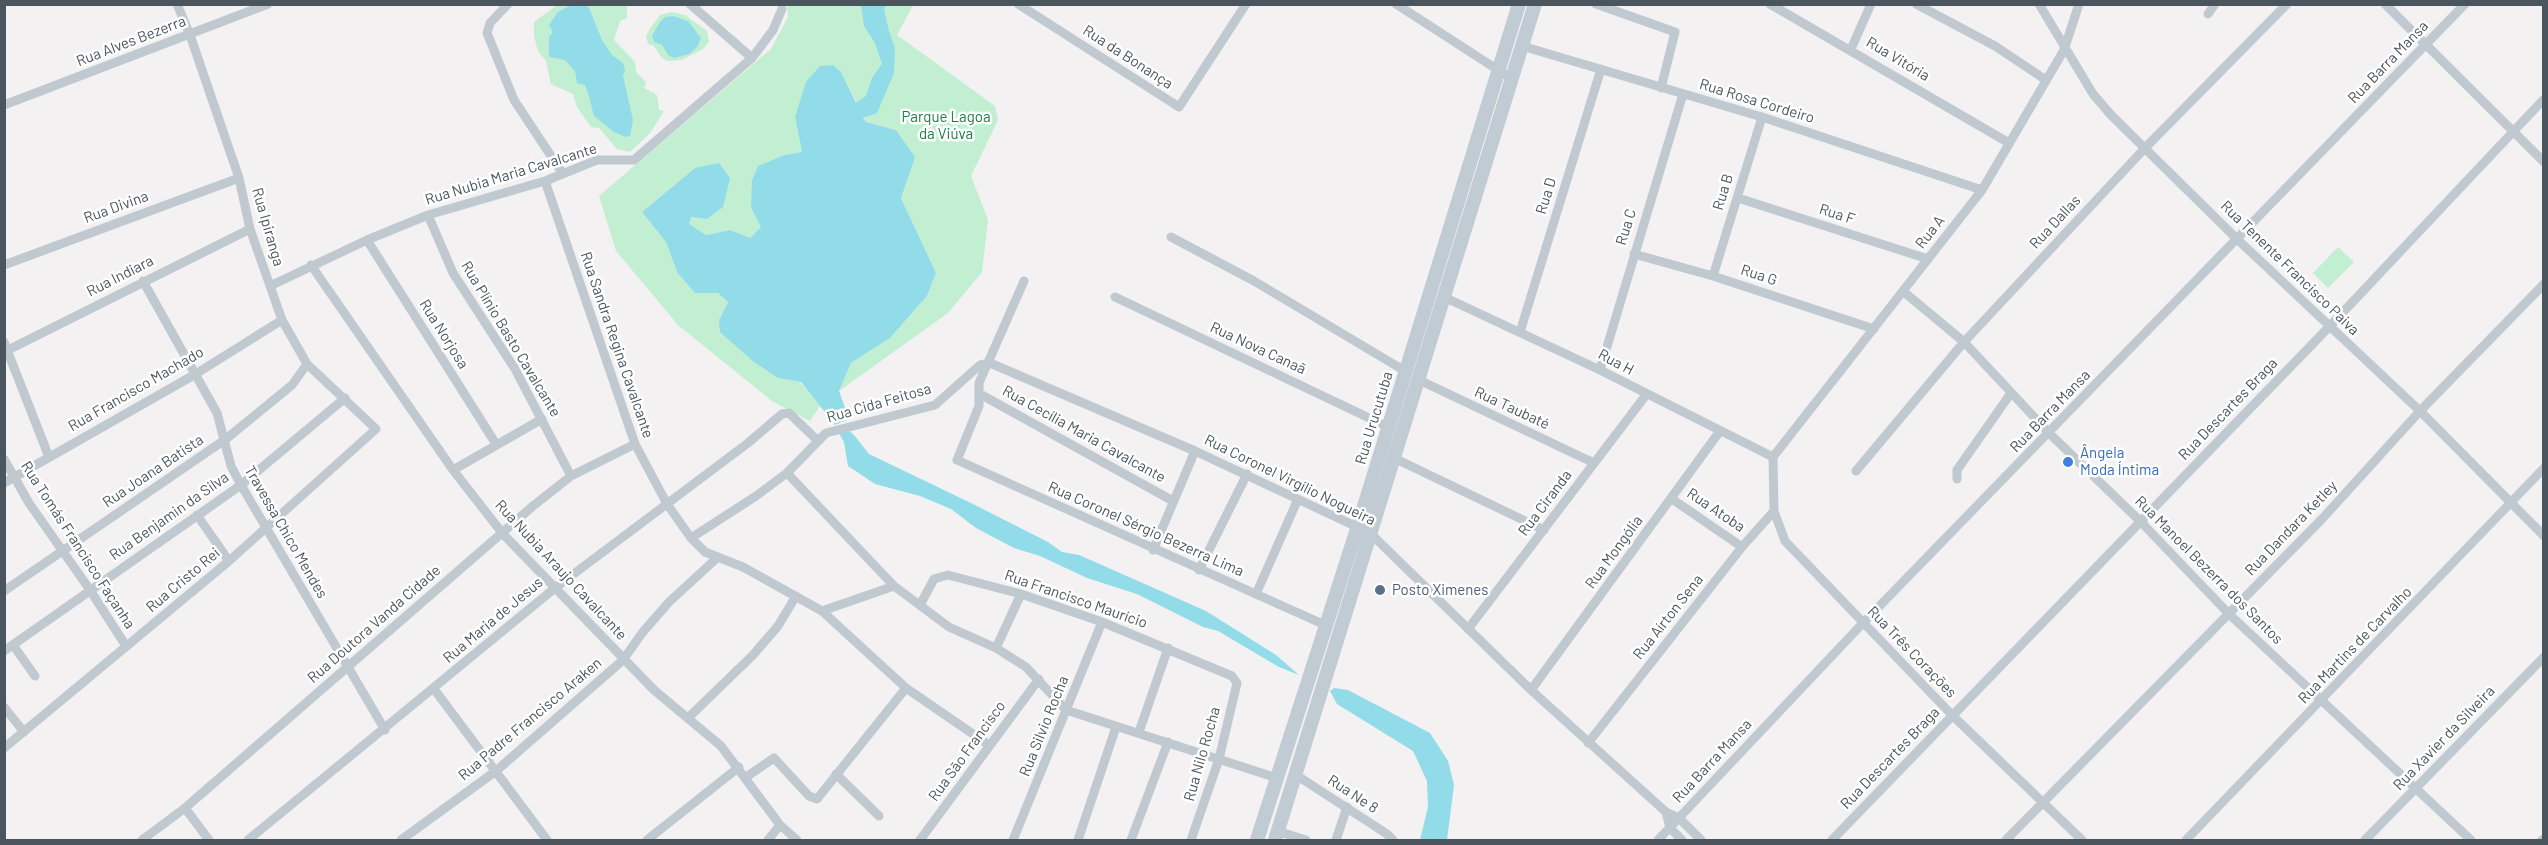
<!DOCTYPE html>
<meta charset="utf-8">
<style>
body{margin:0}
#map{position:relative;width:2548px;height:845px;overflow:hidden;background:#f3f1f1;font-family:Barlow,sans-serif}
canvas{display:block}
.frame{position:absolute;inset:0;border:6px solid #4a555e;pointer-events:none}
</style>
<div id="map">
<canvas width="2548" height="845"></canvas>
<div class="frame"></div>
</div>
<script>
const ctx = document.querySelector('canvas').getContext('2d');
ctx.lineJoin = 'round';
function fillPath(path, color) { ctx.fillStyle = color; ctx.fill(path, 'evenodd'); }
const toPath = rows => new Path2D(rows.map(r => 'M' + r).join(''));
function trace(path, color, width, dash) { ctx.strokeStyle = color; ctx.lineWidth = width; ctx.lineCap = dash ? 'butt' : 'round'; ctx.setLineDash(dash || []); ctx.stroke(path); }
function drawText(font, color, halo, rows, align = 'center') {
  ctx.font = font + ' Barlow,sans-serif'; ctx.lineWidth = 5; ctx.setLineDash([]); ctx.textBaseline = 'middle'; ctx.strokeStyle = halo; ctx.fillStyle = color; for (const [text, x, y, turn = 0] of rows) {
    ctx.save(); ctx.translate(x, y); ctx.rotate((+turn || 0) * Math.PI / 180); ctx.textAlign = isNaN(turn) ? turn : align; if (halo) ctx.strokeText(text, 0, 0); ctx.fillText(text, 0, 0); ctx.restore();
  }
}
fillPath(toPath([
 [557,5,627,5,627,18,620,21,614,40,635,62,636,72,646,82,644,88,657,95,659,110,664,111,650,133,630,152,617,149,599,128,591,127,577,107,573,94,551,84,546,61,538,51,534,36,534,22],
 [787,5,913,5,897,35,995,106,998,120,971,176,988,220,982,272,948,313,839,391,851,363,890,338,927,296,936,273,901,198,914,157,896,130,866,122,841,72,795,117,802,152,784,155,758,166,752,180,761,227,749,239,730,230,706,235,688,224,691,217,695,168,642,212,666,242,677,272,718,293,728,302,719,320,778,378,800,382,820,406,810,421,772,401,678,325,616,251,599,196,771,49,788,17],
 [671,12,685,15,707,31,709,42,703,49,682,60,667,61,661,57,654,46,648,44,646,36,649,30,660,15],
 [2338,247,2354,262,2328,288,2313,273]
]), '#c2eed1');
fillPath(toPath([
 [571,5,585,5,589,8,602,40,612,55,623,63,625,71,623,76,633,120,630,136,626,137,614,132,594,116,588,93,585,85,577,83,575,71,565,60,549,57,549,37,553,32,549,25,558,12],
 [861,5,886,5,884,10,889,31,895,48,894,73,877,113,863,118,866,122,896,130,915,157,901,198,936,273,927,296,890,338,851,363,839,391,849,419,835,425,801,382,778,378,754,362,720,332,719,320,728,302,718,293,695,293,677,272,666,242,642,212,695,168,719,163,730,178,723,207,707,219,691,217,689,224,706,235,730,230,750,238,761,227,751,207,752,180,758,166,784,155,802,152,795,117,806,82,820,66,833,65,841,72,856,103,866,96,872,78,882,64,875,43,864,26],
 [673,16,688,21,701,38,697,47,689,54,674,58,668,55,662,45,654,42,652,36,660,22,665,17],
 [844,427,854,435,869,454,973,504,1048,542,1062,552,1079,555,1206,611,1276,655,1299,675,1279,667,1218,631,1203,627,1137,594,1087,578,1040,556,1014,548,976,528,951,509,920,496,875,484,848,466,844,442,837,430],
 [1334,688,1348,690,1430,733,1448,761,1454,785,1447,840,1420,840,1428,807,1427,781,1413,751,1337,704,1330,691]
]), '#92dce9');
trace(toPath([
 [508,4,490,23,487,33,514,100,563,174],
 [690,4,752,58],
 [1018,4,1179,107,1246,4],
 [1396,4,1512,79],
 [1596,4,1675,32,1661,88],
 [1770,4,2009,143],
 [1916,4,1995,46,2046,80],
 [2039,4,2093,94,2111,115,2237,239,2420,411,2544,536],
 [2385,4,2544,162],
 [2208,14,2215,4],
 [1522,46,1762,117,1982,190],
 [1851,49,1871,4],
 [4,105,268,4],
 [545,181,635,444,667,504,691,538,705,552,743,567,822,611,906,688,989,745],
 [1738,198,1928,259],
 [428,215,453,273,515,369,571,476],
 [1171,237,1254,281,1405,371],
 [367,240,496,444],
 [1634,254,1713,276,1874,329],
 [4,265,239,178],
 [311,265,453,470,503,534,654,690,721,746,780,825,797,840],
 [1713,276,1762,117],
 [143,281,217,413,231,466,241,485,385,730],
 [1024,281,979,383,979,406,957,460,1325,625],
 [270,286,367,240,428,215,545,181,597,160,634,160,752,58,773,30,782,9],
 [1904,292,1964,342,2050,434,2141,522,2229,614,2471,840],
 [1115,297,1388,427],
 [1444,297,1600,370,1773,457],
 [1520,332,1601,69],
 [4,342,49,457],
 [4,352,250,229],
 [990,363,1195,451,1370,533,1531,690,1666,812,1679,818,1701,840],
 [1600,370,1683,94],
 [1417,379,1594,463],
 [980,394,1173,501],
 [1773,457,1982,190,2064,50,2079,4],
 [1773,457,1774,511,1785,541,1952,715,2082,840],
 [1394,458,1544,530],
 [4,459,29,503,90,590,126,646],
 [453,470,542,419],
 [1856,471,1964,342,2145,148,2287,4],
 [787,473,894,586,949,627,996,648,1026,667,1066,710,1277,778],
 [1957,479,1957,470,2011,393],
 [4,483,194,375,282,320],
 [1672,499,1742,547],
 [197,515,229,561],
 [691,538,756,496,787,473,826,433,935,405,980,365,990,363],
 [1153,550,1195,451],
 [1199,570,1247,474],
 [4,591,226,439,292,385,307,364],
 [1256,594,1298,499],
 [920,605,934,579,948,575,1021,594,1102,622,1232,676,1237,683,1219,759,1191,840],
 [822,611,894,586],
 [1468,629,1646,395],
 [13,645,35,676],
 [996,648,1021,594],
 [4,651,241,485,345,398],
 [434,689,547,840],
 [1531,690,1720,431],
 [4,707,24,732],
 [689,717,753,655,778,626,796,596],
 [1139,732,1168,648],
 [1588,743,1742,547,1774,511],
 [4,748,229,561,376,429,307,364,282,320,250,229,239,178,190,35,177,4],
 [836,774,879,816],
 [1296,775,1387,834,1393,840],
 [746,777,774,758,809,796,817,799,906,688],
 [185,808,209,840],
 [1666,812,1670,828,1682,840],
 [1277,831,1306,840],
 [142,840,185,808,533,506,571,476,635,444],
 [248,840,555,588,748,443,782,414,789,413,817,440],
 [401,840,496,771,623,660,642,633,669,602,718,557],
 [647,840,739,767],
 [768,840,780,825],
 [920,840,1039,679],
 [1013,840,1102,622],
 [1078,840,1116,727],
 [1131,840,1168,742],
 [1336,840,1347,807],
 [1658,840,1863,623,2465,4],
 [1832,840,2329,327,2544,99],
 [2006,840,2322,519,2420,411,2544,284],
 [2186,840,2544,468],
 [2365,840,2544,657],
 [2542,840,2544,839]
]), '#c0c9cf', 9);
trace(toPath([
 [1257,840,1358,526,1519,4],
 [1275,840,1535,4]
]), '#c0cbd4', 14);
for (const [x, y, r, color] of [
 [2068,462,6,"#3f7fe0"],
 [1380,590,6,"#5c6f8a"]
]) { const dot = new Path2D(); dot.arc(x, y, r, 0, 2 * Math.PI); ctx.fillStyle = color; ctx.fill(dot); trace(dot, '#fff', 2); }
drawText('15px', '#4a555e', '#fff', [
 ["Rua Alves Bezerra",131,41,-21],
 ["Rua da Bonança",1128,57,33],
 ["Rua Vitória",1898,59,31],
 ["Rua Barra Mansa",2388,62,-46],
 ["Rua Rosa Cordeiro",1757,101,17],
 ["Rua Nubia Maria Cavalcante",511,174,-17],
 ["Rua B",1723,192,-73],
 ["Rua D",1546,196,-73],
 ["Rua Divina",116,207,-20],
 ["Rua F",1837,214,18],
 ["Rua Dallas",2055,222,-47],
 ["Rua Ipiranga",268,227,74],
 ["Rua C",1626,227,-73],
 ["Rua A",1930,232,-52],
 ["Rua Tenente Francisco Paiva",2290,268,44],
 ["Rua G",1759,275,18],
 ["Rua Indiara",120,276,-27],
 ["Rua Norjosa",444,334,58],
 ["Rua Plínio Basto Cavalcante",511,339,59],
 ["Rua Sandra Regina Cavalcante",617,345,71],
 ["Rua Nova Canaã",1258,348,25],
 ["Rua H",1616,362,28],
 ["Rua Francisco Machado",136,389,-30],
 ["Rua Cida Feitosa",879,403,-16],
 ["Rua Taubaté",1512,408,25],
 ["Rua Descartes Braga",2228,409,-46],
 ["Rua Barra Mansa",2050,411,-46],
 ["Rua Urucutuba",1374,418,-73],
 ["Rua Cecília Maria Cavalcante",1084,434,29],
 ["Rua Joana Batista",153,471,-34],
 ["Rua Coronel Virgílio Nogueira",1290,480,26],
 ["Rua Ciranda",1545,503,-53],
 ["Rua Atoba",1716,510,34],
 ["Rua Benjamin da Silva",169,516,-35],
 ["Rua Dandara Ketley",2291,528,-46],
 ["Rua Coronel Sérgio Bezerra Lima",1146,529,24],
 ["Travessa Chico Mendes",286,532,60],
 ["Rua Tomás Francisco Façanha",78,545,57],
 ["Rua Mongólia",1614,552,-54],
 ["Rua Nubia Araujo Cavalcante",561,570,47],
 ["Rua Manoel Bezerra dos Santos",2209,570,45],
 ["Rua Cristo Rei",183,580,-40],
 ["Rua Francisco Maurício",1076,599,19],
 ["Rua Aírton Sena",1668,617,-52],
 ["Rua Maria de Jesus",493,620,-40],
 ["Rua Doutora Vanda Cidade",374,624,-41],
 ["Rua Martins de Carvalho",2355,645,-46],
 ["Rua Três Corações",1912,652,46],
 ["Rua Padre Francisco Araken",530,719,-40],
 ["Rua Silvio Rocha",1044,726,-68],
 ["Rua Xavier da Silveira",2444,738,-46],
 ["Rua São Francisco",967,751,-54],
 ["Rua Nilo Rocha",1202,754,-74],
 ["Rua Descartes Braga",1890,758,-46],
 ["Rua Barra Mansa",1712,761,-47],
 ["Rua Ne 8",1353,794,33]
]);
drawText('15px', '#1c7e47', '#fff', [
 ["Parque Lagoa",946,117],
 ["da Viúva",946,134]
]);
drawText('15px', '#366cbe', '#fff', [
 ["Ângela",2080,453],
 ["Moda Íntima",2080,470]
], 'left');
drawText('15px', '#4e5e75', '#fff', [
 ["Posto Ximenes",1392,590]
], 'left');
</script>
